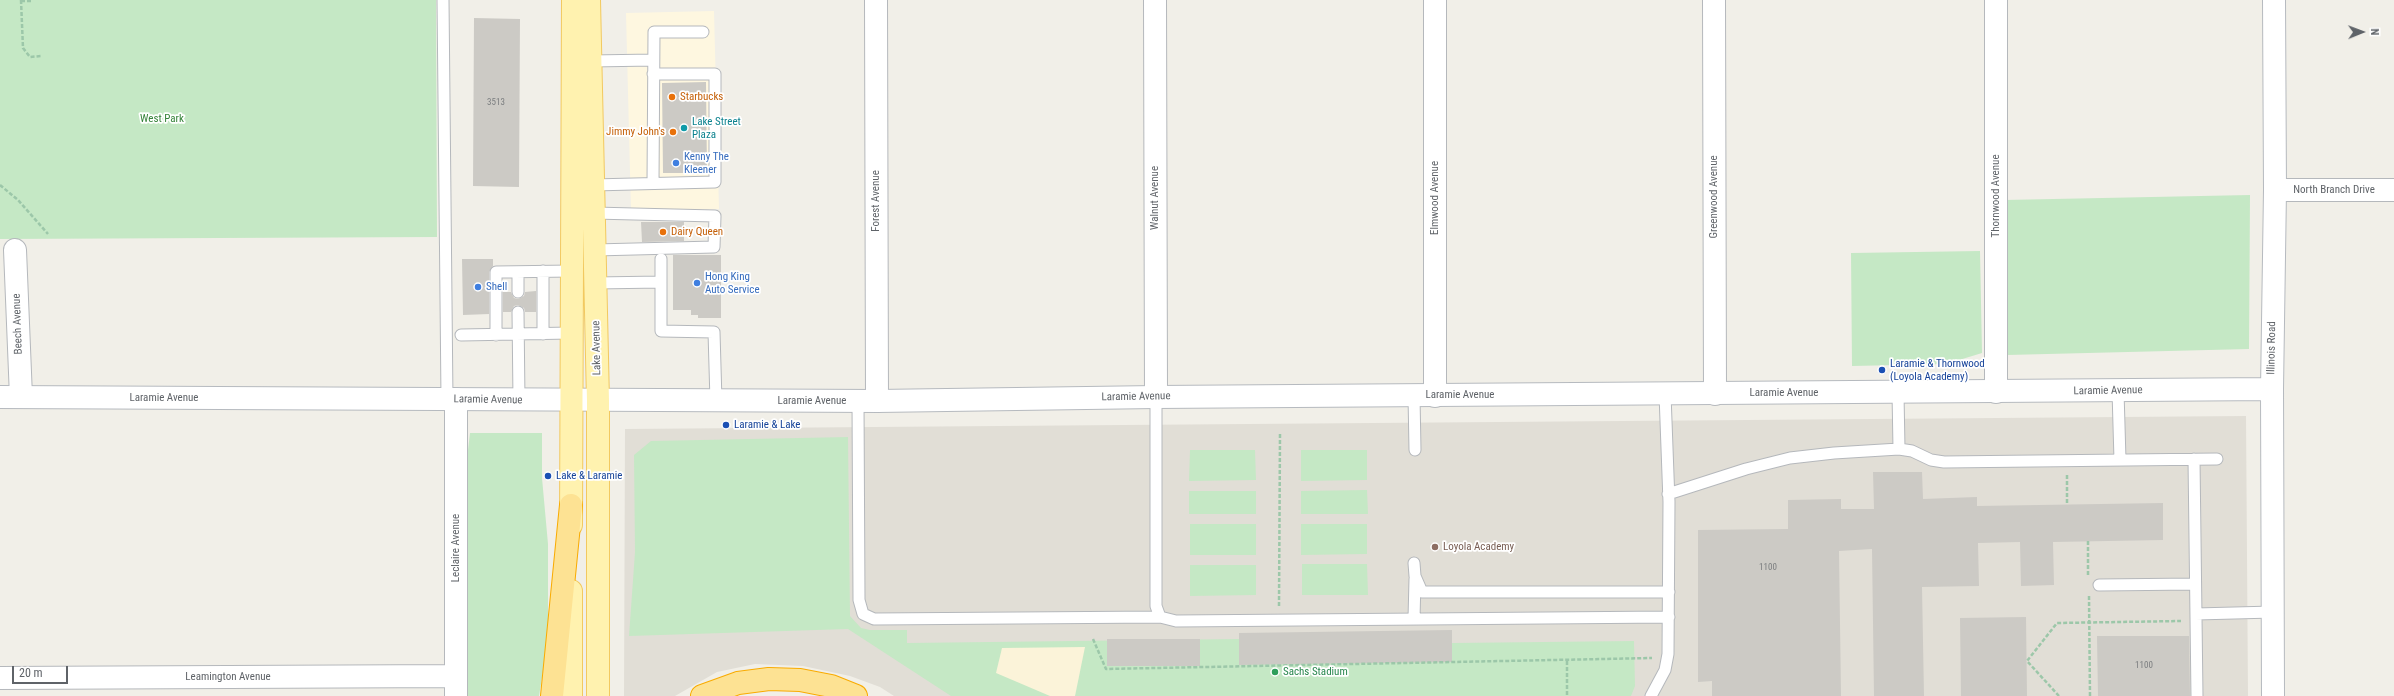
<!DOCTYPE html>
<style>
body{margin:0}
#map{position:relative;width:2394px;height:696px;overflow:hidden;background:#f1efe8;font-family:"Roboto Condensed",sans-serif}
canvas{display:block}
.north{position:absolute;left:2342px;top:12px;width:40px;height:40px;-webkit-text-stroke:3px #fff;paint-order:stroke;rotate:89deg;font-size:11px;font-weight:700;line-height:16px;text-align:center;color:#5f6368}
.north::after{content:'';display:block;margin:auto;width:14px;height:18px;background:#5f6368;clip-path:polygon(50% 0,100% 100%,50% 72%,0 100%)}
.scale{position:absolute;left:12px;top:666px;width:56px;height:18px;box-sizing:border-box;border:2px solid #5f6368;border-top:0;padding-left:5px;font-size:12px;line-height:14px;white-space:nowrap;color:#5f6368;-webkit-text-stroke:3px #fff;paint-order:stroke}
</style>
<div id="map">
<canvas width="2394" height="696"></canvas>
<div class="north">N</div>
<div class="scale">20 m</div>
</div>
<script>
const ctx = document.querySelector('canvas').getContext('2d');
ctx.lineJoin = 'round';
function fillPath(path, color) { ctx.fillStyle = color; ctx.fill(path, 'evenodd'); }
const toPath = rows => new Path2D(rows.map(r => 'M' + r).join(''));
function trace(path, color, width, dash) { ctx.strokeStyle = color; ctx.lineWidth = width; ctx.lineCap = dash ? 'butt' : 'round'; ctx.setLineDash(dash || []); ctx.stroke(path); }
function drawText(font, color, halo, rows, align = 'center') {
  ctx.font = font + ' "Roboto Condensed",sans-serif'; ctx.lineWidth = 3.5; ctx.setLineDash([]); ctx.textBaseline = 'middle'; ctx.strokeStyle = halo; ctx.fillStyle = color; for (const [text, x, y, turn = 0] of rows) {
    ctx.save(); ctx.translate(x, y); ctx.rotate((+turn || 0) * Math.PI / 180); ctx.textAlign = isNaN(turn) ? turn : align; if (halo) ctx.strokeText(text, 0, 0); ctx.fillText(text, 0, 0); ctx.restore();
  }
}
fillPath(toPath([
 [714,11,719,209,631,211,626,13]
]), '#fef7e0');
fillPath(toPath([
 [2246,416,2248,696,894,696,880,687,850,676,803,666,755,664,717,672,675,696,624,696,625,429]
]), '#e1ded6');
fillPath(toPath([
 [0,0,436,0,437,237,0,239],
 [2250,195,2249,349,2007,355,2004,200],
 [1980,251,1982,353,1946,364,1852,366,1851,253],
 [470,433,542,433,542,478,548,544,548,640,539,696,468,696,468,450],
 [848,437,850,616,861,628,870,630,907,630,907,643,1239,639,1239,633,1452,643,1634,641,1635,686,1631,696,951,696,848,629,629,636,635,552,634,455,651,441],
 [1190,450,1255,450,1256,480,1189,481],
 [1301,450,1367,450,1367,480,1301,481],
 [1367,490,1368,514,1301,514,1301,491],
 [1189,491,1256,491,1256,514,1189,514],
 [1190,524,1256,524,1256,555,1190,555],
 [1301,524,1367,524,1367,554,1301,555],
 [1302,564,1367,564,1368,595,1302,595],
 [1190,565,1256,565,1256,595,1190,596]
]), '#c5e8c5');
fillPath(toPath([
 [1085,647,1075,696,1050,696,996,673,1002,648]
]), '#fbf3d9');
fillPath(toPath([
 [474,18,520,19,519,187,473,186],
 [706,82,707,173,663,173,662,83],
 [641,222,684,222,684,241,642,242],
 [673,255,721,255,721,318,698,318,698,315,691,315,691,310,673,310],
 [462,259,493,259,493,266,489,272,489,314,463,315],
 [536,291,536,312,525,312,524,308,518,305,514,306,511,312,503,312,503,292,511,292,514,298,518,299,524,296,525,292],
 [1873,472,1922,472,1923,499,1977,497,1977,506,2163,503,2163,540,2053,542,2054,585,2021,586,2020,542,1978,543,1979,586,1922,587,1924,696,1874,696,1872,549,1839,551,1841,696,1712,696,1712,681,1698,682,1698,530,1788,529,1788,500,1841,499,1841,509,1874,509],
 [2026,617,2027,696,1961,696,1960,618],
 [1452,630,1452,662,1239,665,1239,633],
 [2097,636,2189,636,2190,696,2098,696],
 [1107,639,1200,639,1200,666,1107,666]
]), '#cccac5');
const lane = toPath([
 [443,0,447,399],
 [591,61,653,60],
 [653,183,654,32,703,32],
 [593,185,715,182,715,74,653,74],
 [594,213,715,216,714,247,595,250],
 [661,259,661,331,714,332,716,401],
 [518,272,518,292],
 [595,283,661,282],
 [518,312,519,400],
 [543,334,543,271],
 [461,335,571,333],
 [496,335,496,272,572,271],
 [2118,391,2120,460],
 [1898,393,1899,449],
 [1414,396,1415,450],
 [1156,397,1156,606,1160,617,1176,621,1669,617],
 [858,401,859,600,863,614,874,619,1160,617],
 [2194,459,2197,696],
 [1668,494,1746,469,1790,458,1834,453,1899,449,1912,451,1931,460,1944,462,2217,459],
 [1414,563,1415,576,1422,592,1669,592],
 [2099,585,2195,584],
 [2196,614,2273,612],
 [1414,619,1415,579],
 [1651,696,1665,670,1668,654,1669,502,1665,394]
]);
const street = toPath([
 [876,0,877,401],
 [1155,0,1156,397],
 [1435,0,1435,396],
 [1714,0,1715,394],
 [1996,0,1996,392],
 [2275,190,2394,190],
 [15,250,21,397],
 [456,399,456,696],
 [0,678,456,676]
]);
const secondary = toPath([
 [0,397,877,401,1156,397,2272,389],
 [2273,696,2272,389,2275,190,2274,0]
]);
const primary = toPath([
 [589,0,598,401,598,696],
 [571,525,573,0],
 [571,591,571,696]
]);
const highway = toPath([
 [552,696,571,505],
 [702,696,738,683,769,679,800,680,831,686,856,696]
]);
trace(lane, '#b5b8bc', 13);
trace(street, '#b5b8bc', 24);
trace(secondary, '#b6babf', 24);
trace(primary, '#f2c960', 24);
trace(highway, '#f9ab00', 24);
trace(toPath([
 [21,0,23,48,30,57,41,56],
 [21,1,33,1],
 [0,185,18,200,48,234],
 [2067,475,2067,505],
 [2088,541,2088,575],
 [2089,596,2090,696],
 [1279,606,1280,434],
 [1093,639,1106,669,1652,658],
 [1567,661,1567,696],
 [2059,696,2027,661,2057,623,2181,621]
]), '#9cc7a9', 2.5, [4, 2]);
trace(lane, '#fff', 11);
trace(street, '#fff', 22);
trace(secondary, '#fff', 22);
trace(primary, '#fff2af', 22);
trace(highway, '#fde293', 22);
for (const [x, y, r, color] of [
 [672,97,4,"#e8710a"],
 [684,128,4,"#0f9aa8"],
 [673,132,4,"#e8710a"],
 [676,163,4,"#3f7fe0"],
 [663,232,4,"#e8710a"],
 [697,283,4,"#3f7fe0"],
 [478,287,4,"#3f7fe0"],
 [1882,370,4,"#1a4fb4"],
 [726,425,4,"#1a4fb4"],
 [548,476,4,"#1a4fb4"],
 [1435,547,4,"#8d6e63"],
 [1275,672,4,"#2e9e5b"]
]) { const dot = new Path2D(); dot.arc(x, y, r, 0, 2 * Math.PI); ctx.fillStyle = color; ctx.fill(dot); trace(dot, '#fff', 1.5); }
drawText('9px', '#7a7d7f', null, [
 ["3513",496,103],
 ["1100",1768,568],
 ["1100",2144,666]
]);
drawText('11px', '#c56008', '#fff', [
 ["Starbucks",680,97],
 ["Jimmy John's",665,132,"right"],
 ["Dairy Queen",671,232]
], 'left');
drawText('11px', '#348238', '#fff', [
 ["West Park",162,119]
]);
drawText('11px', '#0d838f', '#fff', [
 ["Lake Street",692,122],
 ["Plaza",692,135]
], 'left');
drawText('11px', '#366cbe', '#fff', [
 ["Kenny The",684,157],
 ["Kleener",684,170],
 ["Hong King",705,277],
 ["Auto Service",705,290],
 ["Shell",486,287]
], 'left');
drawText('11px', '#5f6368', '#fff', [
 ["North Branch Drive",2334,190],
 ["Thornwood Avenue",1996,196,-90],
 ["Greenwood Avenue",1714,197,-90],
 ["Walnut Avenue",1155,198,-90],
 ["Elmwood Avenue",1435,198,-90],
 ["Forest Avenue",876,201,-90],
 ["Beech Avenue",18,324,-92],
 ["Lake Avenue",597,348,-91],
 ["Illinois Road",2272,348,-89],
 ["Laramie Avenue",2108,391,-1],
 ["Laramie Avenue",1784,393],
 ["Laramie Avenue",1460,395],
 ["Laramie Avenue",1136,397,-1],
 ["Laramie Avenue",164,398],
 ["Laramie Avenue",488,400,1],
 ["Laramie Avenue",812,401],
 ["Leclaire Avenue",456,548,-90],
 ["Leamington Avenue",228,677]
]);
drawText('11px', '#164399', '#fff', [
 ["Laramie & Thornwood",1890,364],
 ["(Loyola Academy)",1890,377],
 ["Laramie & Lake",734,425],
 ["Lake & Laramie",556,476]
], 'left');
drawText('11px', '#785e54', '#fff', [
 ["Loyola Academy",1443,547]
], 'left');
drawText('11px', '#27864d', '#fff', [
 ["Sachs Stadium",1283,672]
], 'left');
</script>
